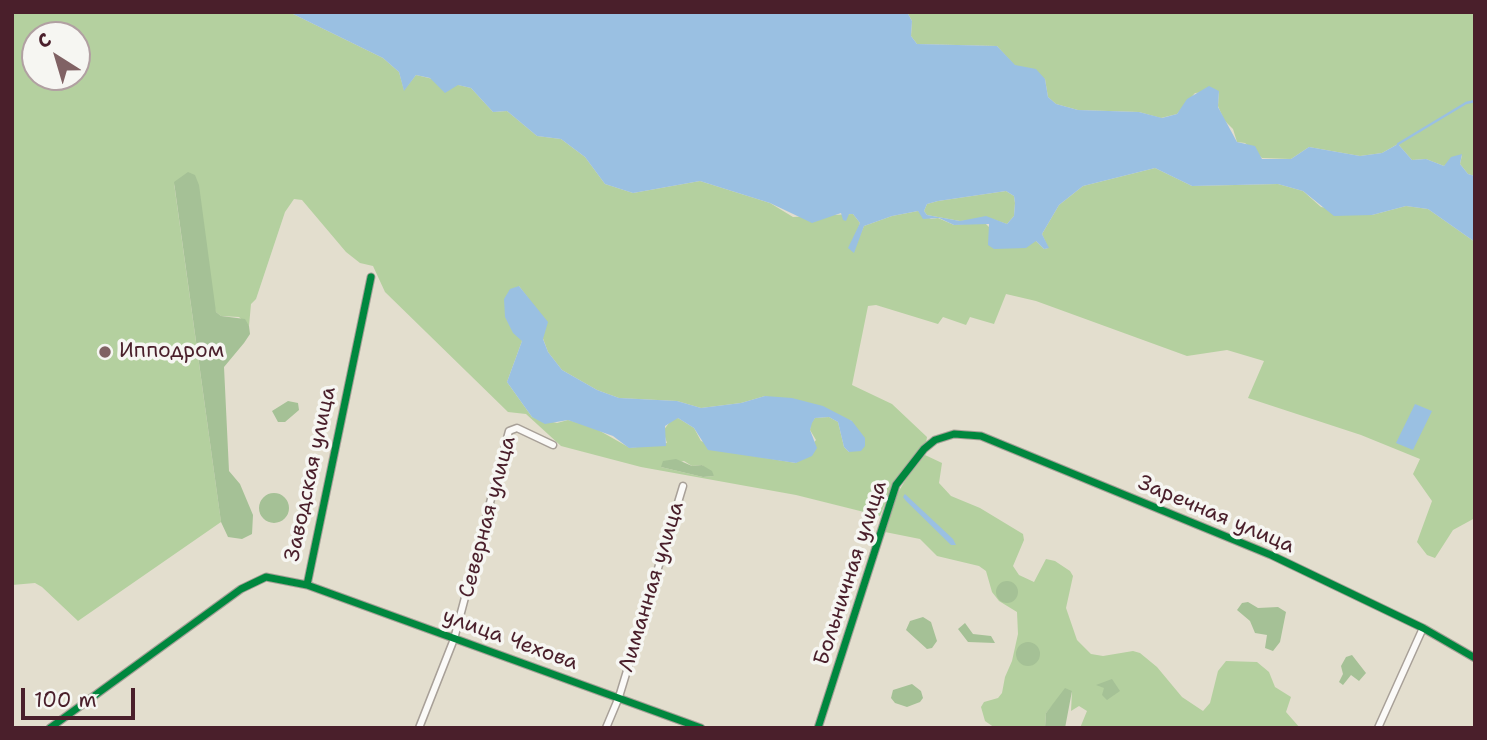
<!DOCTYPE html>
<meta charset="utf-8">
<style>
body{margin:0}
#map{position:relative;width:1487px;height:740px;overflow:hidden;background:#e3dece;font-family:"Shantell Sans",sans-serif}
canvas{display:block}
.frame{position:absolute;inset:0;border:14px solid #4a1f2b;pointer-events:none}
.north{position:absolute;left:21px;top:21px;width:70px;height:70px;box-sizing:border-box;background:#f6f6f2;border:2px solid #b1a0a2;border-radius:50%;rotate:323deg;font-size:19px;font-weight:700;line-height:28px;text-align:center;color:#4a1f2b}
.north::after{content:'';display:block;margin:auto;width:24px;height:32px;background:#806264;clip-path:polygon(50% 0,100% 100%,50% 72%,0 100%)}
.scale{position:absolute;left:21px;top:688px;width:114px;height:32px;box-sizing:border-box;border:4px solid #4a1f2b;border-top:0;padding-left:9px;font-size:21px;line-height:24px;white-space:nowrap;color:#4a1f2b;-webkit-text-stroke:5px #f6f6f2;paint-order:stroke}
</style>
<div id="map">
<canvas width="1487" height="740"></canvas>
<div class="frame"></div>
<div class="north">С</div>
<div class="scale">100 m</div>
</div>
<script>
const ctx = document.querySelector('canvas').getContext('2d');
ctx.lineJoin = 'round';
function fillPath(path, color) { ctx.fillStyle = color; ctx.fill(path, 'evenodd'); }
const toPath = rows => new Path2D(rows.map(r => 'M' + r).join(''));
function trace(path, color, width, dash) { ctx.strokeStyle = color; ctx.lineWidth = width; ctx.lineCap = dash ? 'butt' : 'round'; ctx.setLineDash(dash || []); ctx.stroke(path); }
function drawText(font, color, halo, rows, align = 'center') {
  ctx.font = font + ' "Shantell Sans",sans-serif'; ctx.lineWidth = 7; ctx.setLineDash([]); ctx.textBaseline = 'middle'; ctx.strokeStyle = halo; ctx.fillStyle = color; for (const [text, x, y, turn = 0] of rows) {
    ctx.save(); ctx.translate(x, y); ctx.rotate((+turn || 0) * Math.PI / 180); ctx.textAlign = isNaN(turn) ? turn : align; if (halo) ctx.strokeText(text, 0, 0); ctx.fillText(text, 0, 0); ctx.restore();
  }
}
fillPath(toPath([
 [12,12,289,12,383,58,399,72,404,90,416,75,471,88,493,112,507,111,537,136,561,139,585,157,605,184,633,193,700,181,770,203,793,217,853,214,860,223,852,246,856,244,864,226,892,216,918,211,931,219,938,218,954,225,984,222,990,228,1036,241,1044,249,1048,248,1042,234,1059,205,1083,186,1155,168,1192,186,1278,184,1303,191,1321,207,1372,215,1406,206,1428,209,1475,242,1475,518,1453,530,1435,558,1427,555,1417,542,1432,501,1413,474,1420,459,1361,435,1248,398,1264,361,1227,350,1187,356,1036,301,1006,294,994,324,970,317,966,325,943,317,938,324,876,305,868,306,852,385,892,404,927,437,926,443,896,478,880,516,796,495,641,467,561,446,526,414,508,412,385,292,373,266,360,263,346,252,302,200,294,199,285,212,256,299,251,304,249,326,239,317,221,316,216,312,174,183,221,522,78,621,42,587,35,583,12,585],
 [35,35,77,35,77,77,35,77],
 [519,286,528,298,548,352,562,370,597,390,619,398,677,401,701,408,741,403,765,396,852,421,849,452,844,447,838,422,829,417,815,418,811,423,810,430,816,440,796,463,735,453,701,441,694,428,678,418,672,419,663,431,667,443,630,448,593,427,568,420,557,423,532,417,507,382,522,341],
 [684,461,692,466,702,465,714,476,703,477,661,467],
 [907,12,1475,12,1475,176,1468,174,1460,164,1462,155,1444,166,1426,159,1412,160,1398,144,1382,153,1360,156,1309,147,1291,159,1262,158,1245,143,1237,142,1233,129,1224,120,1218,106,1219,91,1195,93,1177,114,1161,118,1139,112,1078,110,1056,104,1048,97,1045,79,1014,65,997,46,917,44,911,36,912,21],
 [1006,191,1014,196,1015,203,1014,216,1007,224,992,219,960,221,927,215,924,211,927,204,938,201],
 [925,455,942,463,939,483,951,496,980,508,1023,534,1024,540,1013,566,1019,575,1034,582,1046,559,1055,561,1070,571,1073,576,1066,608,1077,640,1091,654,1103,656,1133,651,1140,653,1157,667,1182,697,1203,711,1210,703,1218,671,1226,661,1257,662,1269,672,1275,687,1291,697,1286,712,1300,728,1080,728,1087,711,1079,706,1071,711,1072,691,1051,707,1046,713,1045,728,995,728,985,721,981,707,984,702,998,698,1002,693,1005,677,1012,661,1018,634,1017,612,999,601,992,592,986,571,979,566,937,556,920,539,885,532,896,496,906,479]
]), '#b4d09f');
fillPath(toPath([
 [188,172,195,175,199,185,216,312,221,316,245,319,249,326,250,334,244,343,224,367,229,471,240,484,253,515,252,534,242,539,228,537,221,522,174,182],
 [288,401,298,403,299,410,285,422,278,422,272,411],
 [676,459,692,466,702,465,712,471,714,476,703,477,661,467,663,461],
 '259 508a15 15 0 1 1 30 0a15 15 0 1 1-30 0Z',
 '996 592a11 11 0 1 1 22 0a11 11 0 1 1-22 0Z',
 [1248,602,1258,608,1278,607,1286,612,1280,642,1273,651,1265,648,1267,635,1255,633,1250,621,1237,610,1242,603],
 [923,617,931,622,937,641,932,648,927,649,906,630,910,621],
 [965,623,973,634,991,636,995,643,968,642,958,629],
 '1016 654a12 12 0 1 1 24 0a12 12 0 1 1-24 0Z',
 [1352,655,1366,673,1359,681,1351,675,1343,685,1339,682,1343,674,1341,666,1346,657],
 [1112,679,1120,691,1107,700,1102,695,1104,688,1096,685],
 [912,684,921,691,923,698,920,702,907,707,895,703,891,698,893,690],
 [1065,688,1072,691,1065,728,1045,728,1046,713]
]), '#a5c196');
fillPath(toPath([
 [289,12,907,12,912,21,911,36,917,44,997,46,1015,65,1036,69,1045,79,1048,97,1056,104,1078,110,1139,112,1162,118,1177,114,1187,99,1209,86,1219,91,1218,107,1237,142,1255,146,1262,159,1291,159,1309,147,1360,156,1382,153,1398,144,1412,160,1426,159,1444,166,1451,157,1462,154,1460,164,1468,174,1475,176,1475,242,1428,209,1406,206,1372,215,1334,216,1303,191,1278,184,1192,186,1155,168,1083,186,1059,205,1042,234,1049,248,1044,249,1036,241,1026,248,994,249,988,245,989,224,954,225,939,218,923,219,918,211,892,216,864,226,854,253,848,248,860,223,853,214,849,214,846,221,843,220,841,213,812,223,770,203,700,181,633,193,605,184,585,157,561,139,537,136,507,111,493,112,471,88,458,85,445,93,430,78,416,75,404,91,399,72,383,58],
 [1006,191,1014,196,1015,203,1014,216,1007,224,986,216,960,221,927,215,924,211,927,204,938,201],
 [519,286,548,322,543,339,548,352,562,370,597,390,619,398,677,401,701,408,741,403,765,396,792,398,823,406,852,421,865,438,865,446,861,451,849,452,844,447,838,422,829,417,815,418,812,423,810,430,817,448,812,456,796,463,708,450,694,428,678,418,665,426,666,446,629,448,613,436,568,420,545,424,532,417,507,382,522,341,513,333,505,317,504,299,510,289],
 [1415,404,1432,411,1413,450,1396,443],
 [905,494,953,539,956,545,951,545,906,501,903,497]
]), '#9ac0e2');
trace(toPath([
 [1398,144,1466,103,1475,101]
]), '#9ac0e2', 2.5);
const street = toPath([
 [307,585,371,277],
 [50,728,241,589,266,577,307,585,701,728],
 [419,728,454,639,509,431,517,428,553,445],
 [606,728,619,697,683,486],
 [818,728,896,485,924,449,935,440,954,434,981,436,1271,555,1423,628,1475,658],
 [1378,728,1423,628]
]);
trace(street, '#a8a098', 9);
trace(street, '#fbfaf8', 6);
trace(toPath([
 [307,585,371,277],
 [50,728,241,589,266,577,307,585,701,728],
 [818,728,896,485,924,449,935,440,954,434,981,436,1271,555,1423,628,1475,658]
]), '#00873e', 7);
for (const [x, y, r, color] of [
 [105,352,7,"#806264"]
]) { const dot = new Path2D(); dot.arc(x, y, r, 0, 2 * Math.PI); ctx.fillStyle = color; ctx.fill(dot); trace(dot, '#f6f6f2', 2.5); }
drawText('21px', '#4a1f2b', '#f6f6f2', [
 ["Ипподром",119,352]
], 'left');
drawText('21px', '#4a1f2b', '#f6f6f2', [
 ["Заводская улица",311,474,-78],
 ["Заречная улица",1216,515,23],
 ["Северная улица",488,517,-75],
 ["Больничная улица",851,573,-72],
 ["Лиманная улица",652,587,-73],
 ["улица Чехова",510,640,20]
]);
</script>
